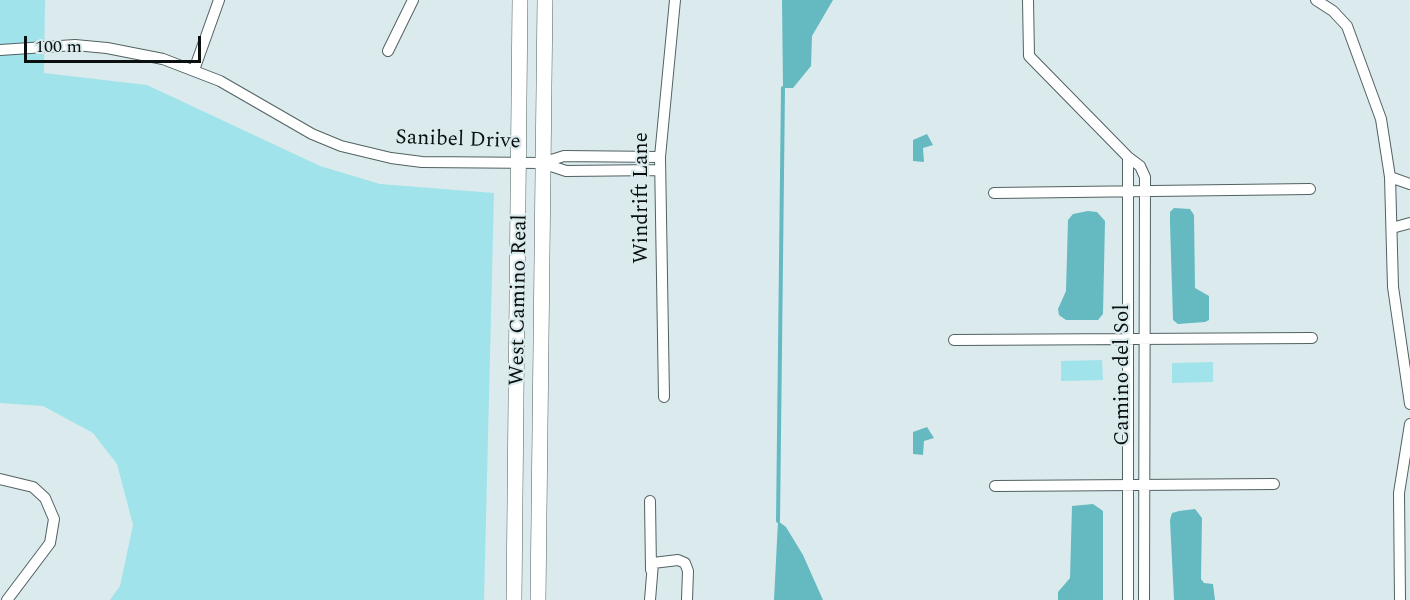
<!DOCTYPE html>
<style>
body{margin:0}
#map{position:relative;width:1410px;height:600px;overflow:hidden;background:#dbebed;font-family:Spectral,serif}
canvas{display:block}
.scale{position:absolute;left:24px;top:36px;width:177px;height:27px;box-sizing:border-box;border:3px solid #0a1010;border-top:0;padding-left:8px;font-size:18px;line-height:21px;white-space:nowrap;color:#0a1010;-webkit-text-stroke:4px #dbebed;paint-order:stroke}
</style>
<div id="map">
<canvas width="1410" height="600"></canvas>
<div class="scale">100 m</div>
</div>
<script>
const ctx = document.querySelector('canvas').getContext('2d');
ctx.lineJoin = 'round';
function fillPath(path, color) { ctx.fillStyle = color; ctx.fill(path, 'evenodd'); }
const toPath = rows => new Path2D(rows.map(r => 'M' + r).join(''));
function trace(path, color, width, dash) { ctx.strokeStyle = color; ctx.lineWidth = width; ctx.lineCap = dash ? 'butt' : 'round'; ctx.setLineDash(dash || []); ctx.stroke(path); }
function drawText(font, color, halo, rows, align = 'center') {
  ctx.font = font + ' Spectral,serif'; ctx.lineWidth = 4.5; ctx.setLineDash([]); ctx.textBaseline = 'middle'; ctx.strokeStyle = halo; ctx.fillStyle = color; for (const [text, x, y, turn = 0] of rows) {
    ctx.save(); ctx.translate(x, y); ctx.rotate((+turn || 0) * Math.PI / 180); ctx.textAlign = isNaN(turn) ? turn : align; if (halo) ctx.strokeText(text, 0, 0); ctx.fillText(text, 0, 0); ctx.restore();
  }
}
fillPath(toPath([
 [0,0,45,0,44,73,147,85,320,166,380,184,494,193,484,600,110,600,120,586,133,525,117,464,93,433,43,406,0,403],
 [1102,360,1103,380,1061,381,1061,361],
 [1213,362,1213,382,1172,383,1172,363]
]), '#a0e3ea');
fillPath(toPath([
 [782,0,833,0,812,36,811,66,793,88,783,88],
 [927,134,933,145,923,148,924,162,913,161,913,140],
 [1174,208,1190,209,1194,215,1195,288,1209,296,1209,320,1205,322,1178,324,1173,320,1170,223,1170,212],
 [1088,211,1097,212,1105,221,1103,314,1098,320,1066,320,1059,315,1058,309,1066,291,1068,220,1073,214],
 [927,427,934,438,924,441,923,455,913,454,913,432],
 [1093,504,1103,511,1103,600,1058,600,1058,592,1070,578,1072,506],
 [1195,509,1202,518,1201,579,1204,583,1213,584,1215,600,1174,600,1170,520,1172,513,1179,511],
 [778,521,786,527,803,555,823,600,774,600]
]), '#65b9c1');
trace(toPath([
 [778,521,783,88]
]), '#65b9c1', 4);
const street = toPath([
 [1028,0,1029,56,1128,157,1140,166,1145,177,1144,600],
 [1316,0,1333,11,1347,26,1381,119,1390,177,1393,287,1410,404],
 [0,50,75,45,107,48,163,59,220,81,312,134,341,146,391,158,422,162,542,163,566,171,660,170],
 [388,51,413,0],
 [194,70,219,0],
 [1128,157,1128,600],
 [542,163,564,156,660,157],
 [1390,177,1410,184],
 [994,193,1310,189],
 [1392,228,1410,223],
 [954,340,1312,338],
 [664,397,660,157,675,0],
 [0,479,33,487,45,498,54,519,50,543,7,600],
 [995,486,1274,484],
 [650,501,651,570],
 [650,600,653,563,678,560,685,563,688,571,687,600],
 [1400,600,1399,493,1410,424]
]);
const secondary = toPath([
 [514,600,520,0],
 [538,600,545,0]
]);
trace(street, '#526162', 12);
trace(secondary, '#526162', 16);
trace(street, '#fff', 10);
trace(secondary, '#fff', 15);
drawText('21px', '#0a1010', '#dbebed', [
 ["Sanibel Drive",458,141,2],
 ["Windrift Lane",643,198,-90],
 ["West Camino Real",520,300,-89],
 ["Camino del Sol",1124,375,-90]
]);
</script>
